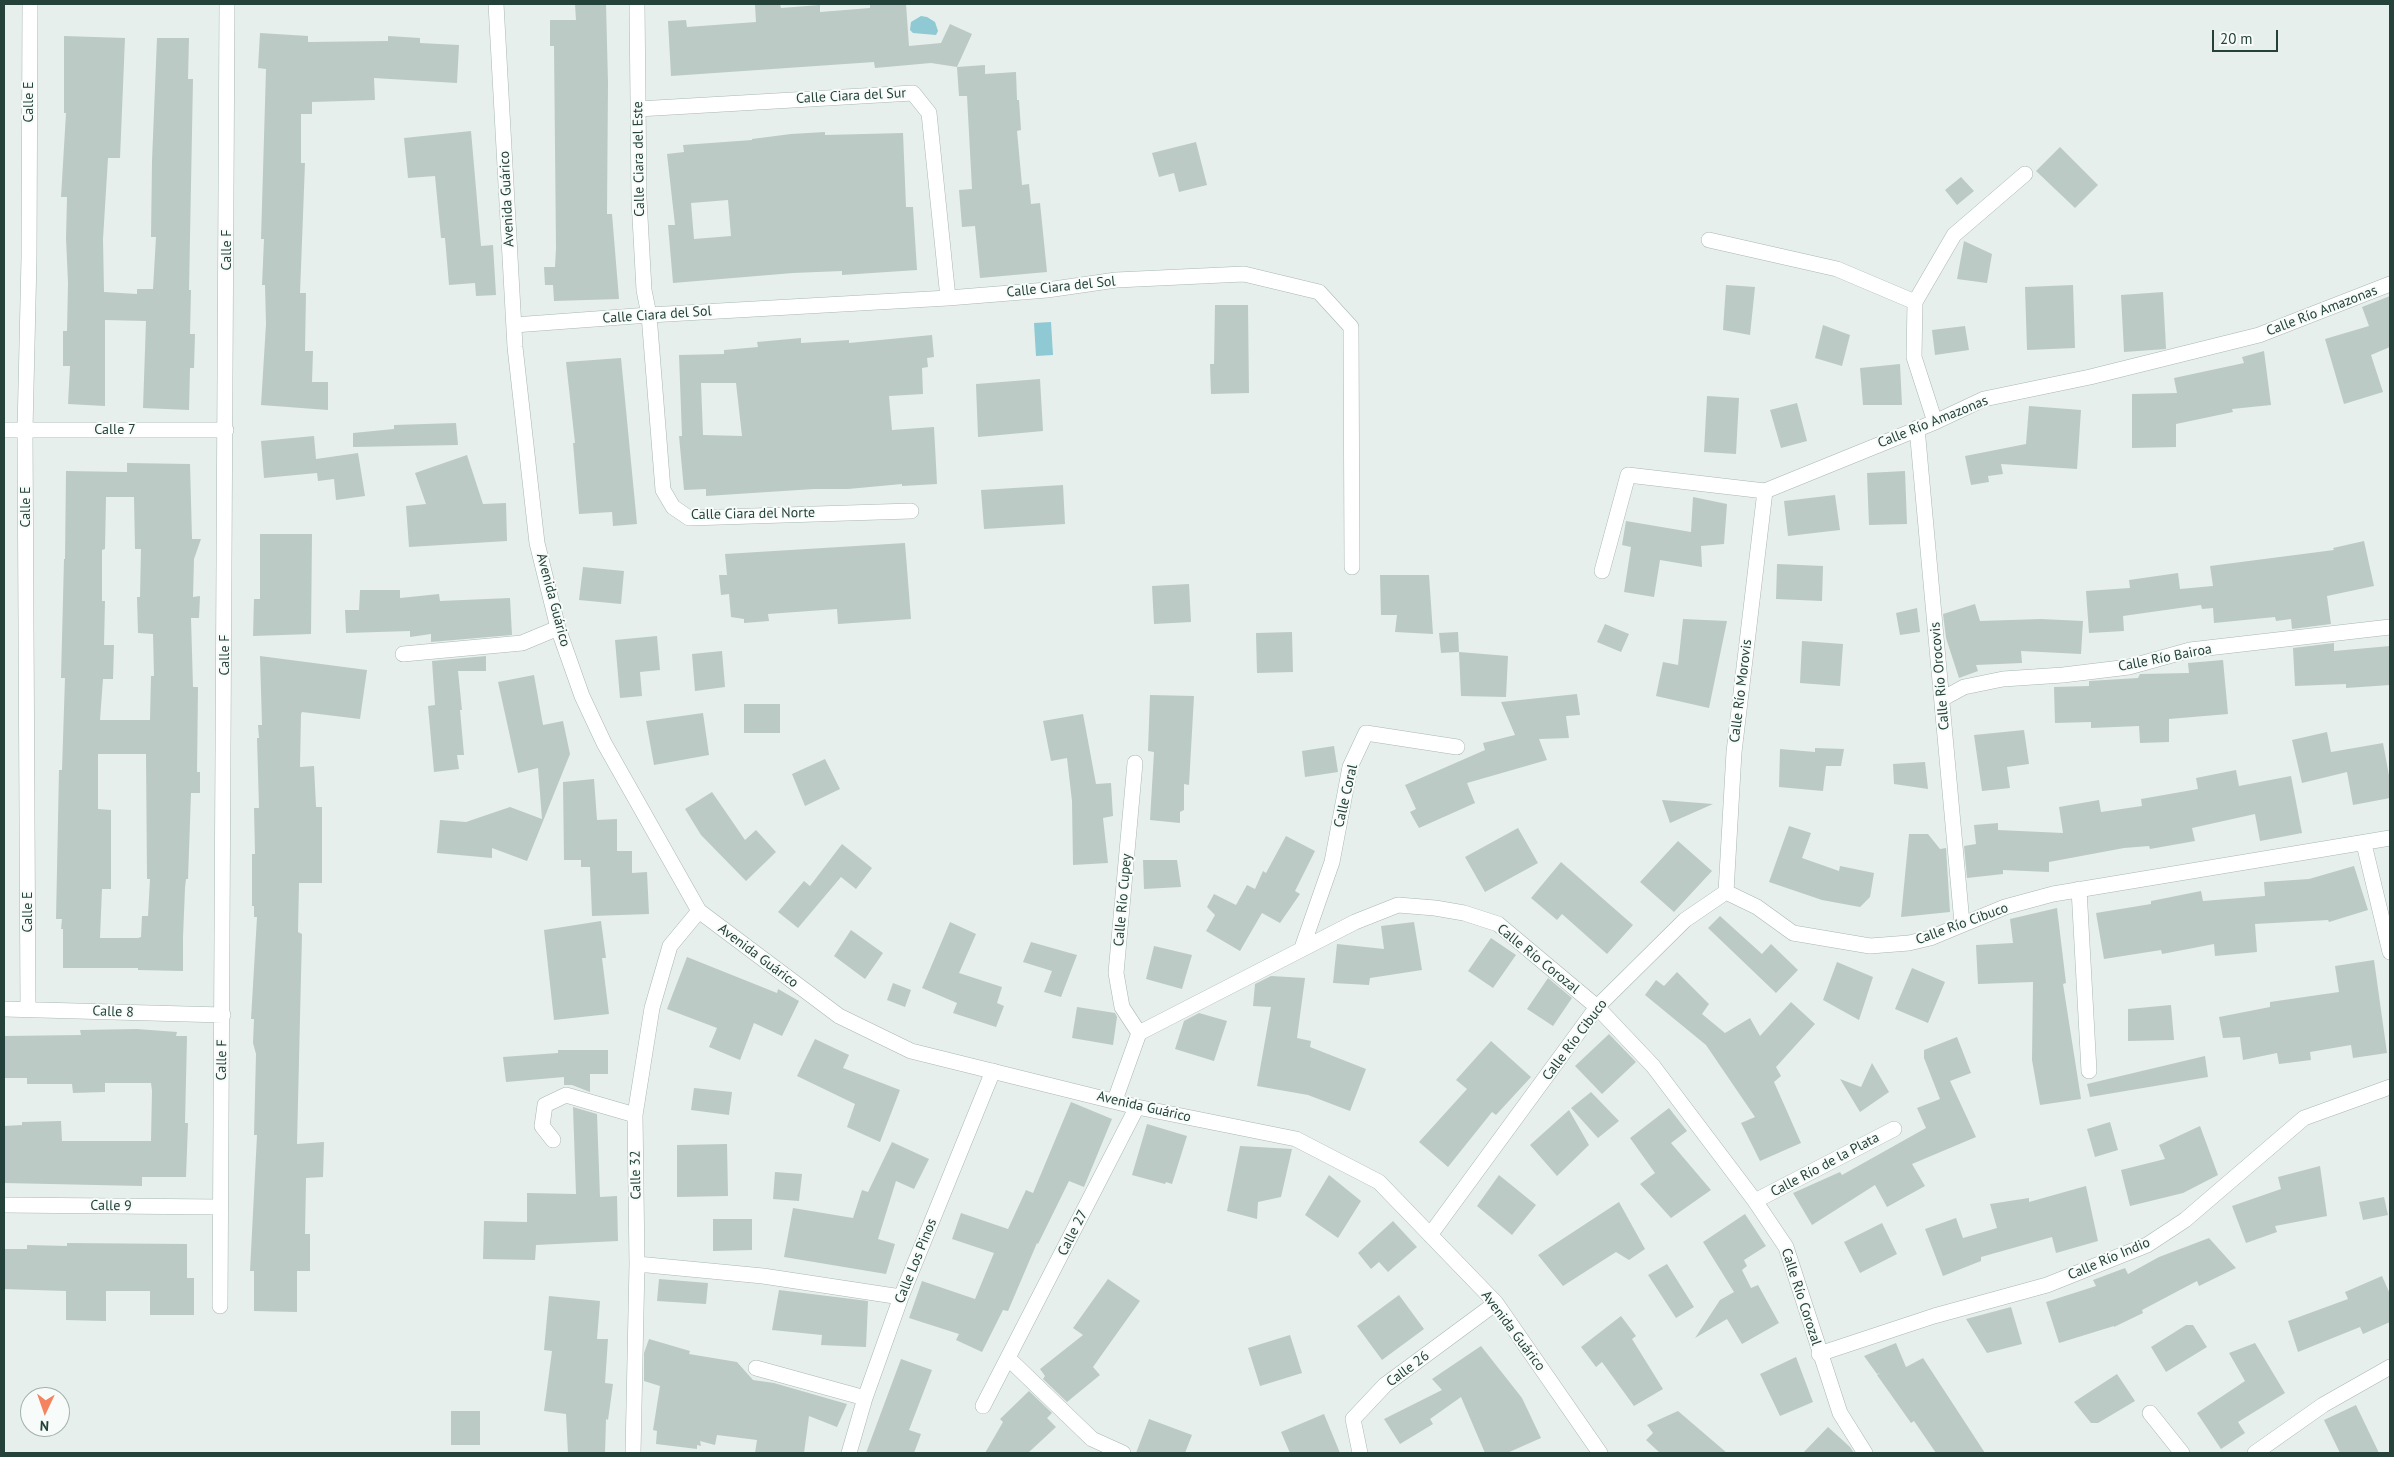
<!DOCTYPE html>
<meta charset="utf-8">
<style>
body{margin:0}
#map{position:relative;width:2394px;height:1457px;overflow:hidden;background:#e6efeb;font-family:"PT Sans",sans-serif}
canvas{display:block}
.frame{position:absolute;inset:0;border:5px solid #24423a;pointer-events:none}
.north{position:absolute;left:20px;top:1387px;width:50px;height:50px;box-sizing:border-box;background:#f7fbf9;border:1px solid #a3b1ad;border-radius:50%;rotate:183deg;font-size:14px;font-weight:700;line-height:20px;text-align:center;color:#24423a}
.north::after{content:'';display:block;margin:auto;width:18px;height:22px;background:#f4845f;clip-path:polygon(50% 0,100% 100%,50% 72%,0 100%)}
.scale{position:absolute;left:2212px;top:30px;width:66px;height:22px;box-sizing:border-box;border:2px solid #24423a;border-top:0;padding-left:6px;font-size:15px;line-height:18px;white-space:nowrap;color:#24423a;-webkit-text-stroke:4px #f7fbf9;paint-order:stroke}
</style>
<div id="map">
<canvas width="2394" height="1457"></canvas>
<div class="frame"></div>
<div class="north">N</div>
<div class="scale">20 m</div>
</div>
<script>
const ctx = document.querySelector('canvas').getContext('2d');
ctx.lineJoin = 'round';
function fillPath(path, color) { ctx.fillStyle = color; ctx.fill(path, 'evenodd'); }
const toPath = rows => new Path2D(rows.map(r => 'M' + r).join(''));
function trace(path, color, width, dash) { ctx.strokeStyle = color; ctx.lineWidth = width; ctx.lineCap = dash ? 'butt' : 'round'; ctx.setLineDash(dash || []); ctx.stroke(path); }
function drawText(font, color, halo, rows, align = 'center') {
  ctx.font = font + ' "PT Sans",sans-serif'; ctx.lineWidth = 4; ctx.setLineDash([]); ctx.textBaseline = 'middle'; ctx.strokeStyle = halo; ctx.fillStyle = color; for (const [text, x, y, turn = 0] of rows) {
    ctx.save(); ctx.translate(x, y); ctx.rotate((+turn || 0) * Math.PI / 180); ctx.textAlign = isNaN(turn) ? turn : align; if (halo) ctx.strokeText(text, 0, 0); ctx.fillText(text, 0, 0); ctx.restore();
  }
}
fillPath(toPath([
 [921,16,927,17,935,22,938,31,936,35,913,33,910,30,911,22],
 [1051,322,1053,355,1036,356,1034,323]
]), '#8ec9d4');
fillPath(toPath([
 [575,4,606,4,608,83,607,214,612,214,619,299,554,301,553,285,545,285,544,267,555,267,556,248,554,46,550,46,550,20,576,20],
 [772,4,780,4,781,8,820,5,820,12,870,8,870,4,906,4,909,46,941,43,950,24,972,34,957,67,931,63,875,68,874,62,671,76,668,21,686,20,687,27,756,22,755,5],
 [260,33,308,36,308,42,388,41,388,36,420,38,420,43,459,45,457,83,374,78,375,100,312,102,312,114,301,114,301,163,305,163,300,293,306,293,305,351,313,351,312,382,328,382,328,410,261,405,266,324,265,285,262,285,264,239,261,239,266,69,258,68],
 [64,36,125,38,120,158,108,158,103,239,104,292,137,294,137,289,153,289,156,237,151,237,152,161,157,38,189,38,188,79,193,79,189,290,191,290,190,334,195,334,194,368,190,368,189,410,143,408,146,321,105,320,105,406,68,404,70,366,63,366,63,331,67,331,68,283,66,238,67,197,61,197,66,113,64,113],
 [985,65,985,74,1016,72,1017,100,1019,100,1021,130,1017,131,1022,185,1029,184,1031,204,1040,203,1047,272,980,278,975,226,962,227,959,190,972,189,967,96,959,96,957,67],
 [471,131,481,246,493,245,496,295,476,296,475,283,449,285,445,238,441,238,435,176,408,178,404,138],
 [825,132,825,135,903,133,906,207,913,207,917,270,842,275,842,271,793,273,673,283,668,225,675,225,667,154,684,152,683,145,752,140,752,139,791,134],
 [728,200,731,236,694,239,691,203],
 [1196,142,1207,185,1179,192,1174,173,1159,177,1152,153],
 [2060,147,2098,185,2075,208,2036,171],
 [1961,177,1974,191,1957,205,1945,190],
 [1964,241,1992,254,1987,283,1957,279],
 [1726,285,1755,287,1750,335,1723,330],
 [2073,285,2075,348,2027,350,2025,287],
 [2163,292,2166,349,2124,352,2121,295],
 [2390,296,2390,347,2371,355,2383,392,2344,404,2325,339,2369,326,2362,307],
 [1215,305,1248,305,1249,393,1211,394,1210,364,1214,364],
 [1823,325,1850,335,1842,366,1815,358],
 [1965,326,1969,350,1935,355,1932,330],
 [932,335,934,357,927,358,928,367,922,368,923,394,889,396,892,430,934,427,937,484,902,486,902,484,848,489,814,489,706,496,706,489,684,490,679,436,682,436,679,355,724,354,724,350,758,347,757,342,801,338,801,343,849,340,849,343],
 [701,383,736,383,742,436,703,435],
 [2264,351,2271,405,2232,409,2233,412,2176,424,2176,447,2132,448,2132,394,2177,393,2174,378,2244,363,2242,357],
 [621,358,637,524,613,526,612,512,579,514,573,443,575,443,566,362],
 [1900,364,1902,405,1863,405,1860,368],
 [1040,379,1043,431,978,437,976,384],
 [1707,396,1739,398,1736,454,1704,452],
 [1797,403,1807,441,1781,448,1770,410],
 [2029,406,2081,410,2077,469,2001,464,2003,474,1988,476,1989,482,1971,485,1965,456,2026,444],
 [456,423,458,445,353,447,353,433,394,429,394,425],
 [314,436,316,459,358,453,365,496,336,500,334,479,318,481,317,473,264,478,261,441],
 [467,455,483,504,506,503,507,541,409,547,406,506,426,504,415,473],
 [127,463,190,464,192,539,201,539,194,559,193,597,200,596,199,618,191,618,193,687,198,687,197,772,200,772,200,793,191,793,188,879,186,879,185,888,183,937,183,971,138,970,138,968,63,968,63,929,61,929,62,919,56,919,59,770,62,770,65,678,61,678,64,559,65,559,66,471,127,472],
 [106,497,134,497,135,549,141,549,140,597,137,597,138,633,153,634,154,676,151,676,150,720,100,720,103,679,113,679,114,645,104,645,105,601,102,601,102,550,105,549],
 [98,754,146,754,147,879,150,879,148,916,142,916,141,937,138,938,100,938,102,889,111,889,111,810,98,809],
 [1905,471,1907,524,1869,525,1867,473],
 [1063,485,1065,524,984,529,981,490],
 [1835,495,1840,530,1788,536,1784,501],
 [1693,497,1727,504,1724,544,1701,546,1702,567,1660,560,1654,597,1624,592,1631,547,1622,545,1626,521,1691,532],
 [260,534,312,534,311,634,253,636,254,599,260,599],
 [2364,541,2374,586,2327,596,2331,624,2292,629,2291,619,2276,621,2275,617,2214,623,2213,608,2202,609,2201,605,2123,616,2124,631,2089,633,2086,591,2130,588,2129,580,2178,573,2180,589,2213,586,2210,566,2334,550,2333,548],
 [905,543,911,619,838,624,837,609,768,614,769,621,744,623,744,619,731,617,729,594,721,595,719,575,727,575,725,554],
 [1777,564,1823,566,1822,601,1776,599],
 [583,567,624,571,621,604,579,600],
 [1380,575,1429,575,1433,634,1395,632,1397,615,1381,615],
 [1189,584,1191,622,1154,624,1152,586],
 [360,590,400,590,400,598,439,594,440,601,510,598,512,635,431,642,431,634,410,637,410,631,346,633,345,610,359,610],
 [1975,604,1980,621,2041,619,2083,621,2081,654,2021,651,2022,663,1976,665,1978,671,1959,678,1946,638,1943,614],
 [1917,608,1920,632,1900,635,1896,613],
 [1683,619,1727,621,1709,708,1656,696,1663,662,1678,665],
 [1605,624,1629,634,1621,652,1597,642],
 [1292,632,1293,672,1257,673,1256,633],
 [1458,632,1459,652,1441,653,1439,633],
 [657,636,660,670,640,672,642,696,620,698,615,640],
 [1802,641,1843,644,1840,686,1800,683],
 [2334,643,2334,651,2390,646,2390,685,2346,688,2346,684,2295,686,2293,648],
 [722,651,725,687,695,691,692,654],
 [1459,652,1508,656,1506,697,1461,696],
 [260,656,367,670,360,719,302,712,301,714,300,767,314,766,316,807,322,807,322,883,299,883,298,932,302,934,297,1144,324,1142,323,1177,306,1178,305,1234,310,1234,310,1271,297,1271,297,1312,254,1311,254,1271,250,1271,257,1135,254,1135,256,1054,253,1043,254,1019,251,1019,257,917,254,917,254,906,252,906,252,854,255,854,254,808,259,808,257,738,259,738,258,725,262,725],
 [486,656,486,671,458,671,462,710,460,710,464,755,457,755,459,769,434,772,428,706,435,705,432,661],
 [2223,660,2228,714,2169,719,2169,742,2140,743,2139,726,2091,728,2091,722,2055,723,2054,687,2089,686,2089,681,2138,678,2140,674,2189,673,2188,663],
 [534,675,543,725,563,721,570,754,527,861,492,848,492,858,437,853,440,820,466,822,510,807,542,819,538,768,518,773,498,682],
 [1577,694,1580,715,1566,716,1569,738,1539,739,1547,760,1467,783,1475,803,1419,828,1410,812,1416,809,1405,785,1485,750,1483,743,1515,735,1501,702],
 [1150,695,1194,696,1189,785,1184,784,1184,810,1180,812,1180,823,1150,820,1154,752,1148,751],
 [744,704,780,704,780,733,744,733],
 [703,713,709,755,654,765,646,721],
 [1083,714,1096,784,1111,783,1113,816,1103,818,1108,863,1073,865,1072,801,1067,758,1051,761,1043,721],
 [2024,730,2029,764,2007,767,2010,788,1982,791,1974,735],
 [2327,732,2331,752,2383,743,2390,781,2390,798,2353,805,2347,772,2302,783,2292,740],
 [1334,746,1338,772,1305,777,1302,751],
 [1815,748,1844,749,1841,766,1826,766,1823,791,1779,787,1780,749,1815,752],
 [825,759,840,789,805,806,792,774],
 [1925,762,1928,789,1894,784,1893,764],
 [2236,770,2239,786,2291,776,2302,833,2260,841,2255,814,2192,828,2195,841,2150,849,2149,846,2124,848,2049,862,2049,872,2003,870,2003,874,1967,878,1964,846,1976,844,1974,825,1998,823,1998,830,2063,833,2059,807,2099,800,2101,812,2142,806,2141,799,2198,789,2196,778],
 [594,779,597,820,617,819,617,851,632,851,632,873,647,872,649,914,592,916,590,867,581,867,581,860,564,860,563,782],
 [712,792,745,840,756,830,776,852,746,881,701,835,685,809],
 [1662,800,1713,804,1670,823],
 [1789,826,1811,833,1802,858,1839,871,1840,866,1874,873,1870,897,1860,907,1822,900,1769,882],
 [1518,828,1538,863,1485,892,1465,857],
 [1909,834,1928,834,1940,849,1946,848,1950,912,1901,917],
 [1286,836,1315,851,1295,891,1300,894,1280,923,1262,913,1240,951,1206,931,1215,915,1207,907,1214,894,1236,905,1247,885,1255,889,1263,871,1266,873],
 [1678,841,1712,871,1674,912,1640,882],
 [842,844,872,868,856,889,841,877,798,928,778,912,804,881,810,886],
 [1143,860,1177,860,1181,887,1144,889],
 [1561,862,1633,925,1607,954,1562,914,1557,920,1531,898],
 [2354,866,2368,910,2329,922,2328,920,2255,924,2257,952,2215,956,2214,944,2162,954,2161,950,2104,959,2096,913,2151,904,2151,901,2201,891,2203,901,2265,896,2264,882,2309,879],
 [2057,908,2066,983,2063,984,2081,1099,2040,1105,2032,1060,2033,982,1978,984,1976,945,2013,943,2010,919],
 [1720,916,1762,954,1771,944,1798,970,1776,993,1708,928],
 [601,921,606,958,602,958,609,1014,554,1020,544,930],
 [950,922,976,934,959,973,1002,987,997,1003,1004,1006,996,1027,953,1013,957,1003,922,988],
 [1414,922,1422,970,1370,978,1369,985,1333,983,1337,944,1384,949,1381,926],
 [851,930,883,953,865,979,834,956],
 [1491,938,1516,955,1493,988,1468,971],
 [1031,942,1077,955,1061,997,1044,992,1052,971,1023,962],
 [1154,946,1192,955,1182,989,1146,979],
 [687,957,777,993,778,989,799,1001,782,1036,754,1023,740,1060,709,1047,717,1028,667,1009],
 [2374,960,2387,1053,2353,1058,2351,1045,2310,1052,2311,1060,2279,1064,2277,1053,2243,1060,2240,1037,2223,1038,2219,1017,2270,1007,2270,1002,2339,992,2335,966],
 [1837,962,1873,977,1859,1020,1823,1000],
 [1912,968,1945,982,1928,1023,1895,1009],
 [1677,972,1709,1004,1702,1014,1725,1033,1750,1018,1760,1036,1791,1002,1815,1024,1776,1067,1781,1076,1774,1082,1801,1143,1760,1161,1741,1123,1755,1117,1706,1045,1645,995,1656,980,1664,986],
 [1271,976,1305,978,1297,1038,1311,1041,1310,1047,1366,1069,1350,1111,1308,1095,1257,1086,1271,1007,1253,1006,1255,984],
 [1548,978,1572,998,1553,1026,1527,1009],
 [893,983,911,990,905,1007,887,1000],
 [2171,1005,2174,1040,2128,1041,2128,1009],
 [1077,1007,1115,1013,1117,1017,1113,1045,1072,1038],
 [1199,1013,1227,1021,1214,1061,1175,1049,1184,1021],
 [137,1029,177,1032,176,1036,187,1036,185,1123,188,1123,186,1177,142,1177,142,1186,4,1183,4,1126,22,1125,22,1122,61,1121,62,1141,151,1141,152,1091,151,1083,105,1083,105,1092,73,1093,72,1084,27,1084,27,1078,4,1078,4,1036,81,1035,80,1030],
 [1609,1034,1636,1062,1602,1094,1575,1066],
 [1957,1037,1971,1073,1950,1081,1976,1137,1912,1164,1925,1186,1887,1207,1875,1185,1812,1225,1793,1193,1840,1172,1842,1175,1926,1128,1917,1108,1940,1099,1924,1058,1924,1050],
 [815,1039,849,1055,843,1068,900,1090,880,1142,847,1127,855,1104,797,1076],
 [1491,1041,1531,1077,1496,1115,1492,1112,1448,1167,1419,1142,1467,1089,1456,1080],
 [558,1050,608,1050,608,1074,590,1074,590,1092,572,1085,564,1085,564,1077,506,1082,503,1057,558,1053],
 [2205,1056,2208,1077,2090,1097,2087,1084],
 [1872,1063,1889,1092,1860,1112,1840,1079,1861,1087],
 [694,1088,732,1092,729,1115,691,1110],
 [1591,1092,1619,1121,1598,1138,1571,1108],
 [1071,1102,1112,1119,1084,1187,1069,1181,1038,1244,1037,1243,1008,1311,1003,1310,982,1352,956,1340,959,1334,909,1318,922,1281,975,1299,994,1253,952,1239,961,1213,1008,1229,1026,1190,1033,1193],
 [573,1107,597,1114,600,1197,617,1196,618,1241,536,1245,535,1260,483,1259,484,1221,527,1222,527,1193,576,1194],
 [1669,1108,1687,1131,1671,1143,1711,1190,1671,1218,1640,1184,1655,1173,1630,1138],
 [1569,1110,1589,1145,1557,1176,1530,1145],
 [2110,1122,2118,1150,2095,1157,2087,1129],
 [1147,1124,1187,1136,1172,1184,1166,1182,1165,1184,1132,1175],
 [2200,1126,2218,1175,2183,1193,2130,1206,2121,1170,2165,1159,2159,1145],
 [892,1142,929,1159,914,1189,896,1181,878,1239,895,1244,886,1274,784,1257,793,1208,853,1218,862,1190,868,1192],
 [727,1144,728,1196,677,1197,677,1145],
 [1240,1146,1292,1149,1281,1197,1258,1202,1257,1219,1227,1211],
 [2320,1166,2327,1216,2275,1226,2277,1232,2246,1243,2232,1206,2281,1189,2278,1177],
 [775,1172,802,1174,799,1201,773,1199],
 [1329,1175,1361,1201,1338,1238,1305,1215],
 [1499,1175,1536,1205,1512,1235,1477,1206],
 [2086,1186,2098,1241,2056,1253,2052,1237,1981,1257,1981,1261,1943,1276,1925,1229,1956,1218,1963,1238,1997,1228,1990,1204,2029,1198,2029,1202],
 [2384,1197,2388,1215,2363,1220,2359,1202],
 [1619,1202,1645,1249,1629,1260,1616,1252,1563,1286,1538,1255],
 [1745,1214,1766,1246,1744,1260,1747,1266,1742,1270,1751,1288,1758,1285,1779,1323,1742,1344,1727,1319,1695,1338,1720,1300,1734,1292,1703,1242],
 [713,1219,752,1219,752,1250,713,1251],
 [1393,1221,1417,1247,1388,1272,1379,1262,1371,1269,1358,1253],
 [1882,1223,1897,1254,1860,1273,1844,1242],
 [2209,1238,2236,1268,2199,1286,2197,1281,2142,1310,2143,1313,2114,1327,2114,1326,2059,1343,2046,1302,2096,1286,2093,1280,2125,1268,2128,1274,2159,1257],
 [67,1243,187,1244,187,1278,194,1278,194,1315,150,1315,150,1291,106,1291,106,1321,66,1320,66,1291,4,1289,4,1249,27,1249,27,1245,67,1246],
 [1667,1264,1694,1307,1676,1318,1648,1275],
 [2382,1276,2390,1294,2390,1322,2363,1334,2360,1327,2298,1352,2288,1321,2348,1299,2345,1292],
 [659,1279,708,1283,706,1304,657,1301],
 [1108,1279,1140,1301,1093,1367,1100,1375,1067,1402,1043,1379,1045,1376,1040,1369,1083,1335,1073,1328],
 [779,1290,868,1301,866,1347,821,1345,822,1335,772,1330],
 [1399,1295,1424,1329,1382,1360,1357,1326],
 [549,1296,600,1301,597,1339,608,1339,605,1383,613,1384,608,1420,606,1419,605,1453,568,1453,566,1414,544,1411,552,1351,544,1350],
 [2011,1307,2022,1344,1987,1353,1966,1319],
 [1621,1316,1636,1336,1632,1339,1663,1389,1634,1406,1602,1362,1596,1367,1581,1347],
 [2186,1325,2193,1325,2207,1347,2166,1372,2151,1347],
 [1290,1335,1302,1373,1260,1386,1248,1348],
 [649,1339,690,1351,689,1354,737,1362,753,1380,774,1383,847,1404,837,1427,809,1416,804,1453,755,1453,757,1440,717,1435,715,1445,700,1441,701,1446,697,1445,697,1449,656,1444,657,1431,653,1430,660,1386,644,1381,644,1353],
 [1896,1343,1906,1367,1923,1358,1985,1453,1936,1453,1914,1421,1911,1423,1877,1375,1880,1373,1877,1374,1864,1356],
 [2255,1343,2285,1393,2238,1422,2245,1433,2221,1449,2197,1413,2245,1381,2229,1353],
 [1481,1346,1522,1398,1541,1438,1507,1453,1485,1453,1461,1397,1430,1419,1433,1424,1400,1444,1384,1419,1442,1390,1432,1379],
 [1796,1357,1813,1402,1780,1416,1760,1374],
 [901,1359,932,1370,909,1430,921,1434,914,1453,866,1453],
 [2117,1374,2135,1401,2098,1423,2091,1423,2074,1402],
 [1029,1391,1052,1413,1047,1418,1056,1427,1028,1453,985,1453,1003,1422,1000,1419],
 [2356,1405,2379,1453,2340,1453,2324,1420],
 [451,1411,480,1411,480,1445,451,1445],
 [1678,1411,1727,1453,1660,1453,1646,1440,1653,1433,1647,1425],
 [1324,1414,1340,1453,1290,1453,1281,1432],
 [1149,1419,1192,1435,1185,1453,1136,1453],
 [1828,1427,1850,1447,1854,1453,1803,1453]
]), '#bbcac4');
const minor = toPath([
 [496,4,515,347,537,543,558,628,582,696,604,743,699,911,839,1016,911,1051,1137,1107,1296,1139,1379,1182,1496,1303,1600,1453],
 [637,4,639,199,644,290,649,315,663,490,673,507,689,518,911,511],
 [638,109,913,93,929,113,948,298],
 [1709,240,1837,269,1915,302],
 [514,325,649,315,948,298,1047,290,1116,280,1244,274,1319,292,1351,327,1352,567],
 [1935,422,1914,357,1915,302,1954,235,2025,174],
 [1917,428,1962,923],
 [4,430,226,430],
 [1602,571,1628,475,1765,491,1935,422,1984,399,2090,377,2259,335,2390,284],
 [403,654,522,643,558,628],
 [1942,699,1964,687,2003,679,2063,675,2129,667,2190,650,2390,627],
 [1135,763,1116,973,1122,1007,1139,1033],
 [2364,844,2390,952],
 [2079,889,2089,1071],
 [1726,892,1734,752,1765,491],
 [1302,948,1332,862,1350,767,1366,733,1457,747],
 [4,1009,223,1015],
 [28,1009,25,430,29,258,30,4],
 [1115,1100,1139,1033,1355,922,1398,905,1435,908,1464,913,1498,924,1597,1007,1653,1066,1755,1201,1786,1247,1840,1413,1865,1453],
 [553,1140,542,1126,545,1105,566,1095,635,1115],
 [1755,1201,1894,1129],
 [4,1205,219,1207],
 [1430,1235,1597,1007,1685,920,1726,892,1757,907,1793,933,1870,946,1909,943,1930,938,2005,907,2053,894,2390,838],
 [637,1264,763,1276,901,1297],
 [220,1306,227,4],
 [1819,1354,1934,1316,2047,1285,2147,1245,2185,1220,2304,1118,2390,1087],
 [1009,1359,1092,1439,1123,1453],
 [756,1368,865,1398],
 [983,1406,1137,1107],
 [2150,1413,2182,1453],
 [633,1453,637,1264,635,1115,652,1008,670,946,699,911],
 [849,1453,865,1398,901,1297,993,1071],
 [1360,1453,1353,1419,1385,1385,1496,1303],
 [2255,1453,2323,1405,2390,1367]
]);
trace(minor, '#a8b8b2', 16);
trace(minor, '#fff', 15);
drawText('14px', '#24423a', '#f7fbf9', [
 ["Calle Ciara del Sur",851,96,-3],
 ["Calle E",29,102,-90],
 ["Calle Ciara del Este",639,159,-91],
 ["Avenida Guárico",507,199,-93],
 ["Calle F",227,250,-90],
 ["Calle Ciara del Sol",1061,287,-6],
 ["Calle Río Amazonas",2322,311,-21],
 ["Calle Ciara del Sol",657,315,-4],
 ["Calle Río Amazonas",1933,422,-22],
 ["Calle 7",115,430],
 ["Calle E",26,507,-90],
 ["Calle Ciara del Norte",753,514,-1],
 ["Avenida Guárico",553,600,75],
 ["Calle F",225,655,-90],
 ["Calle Río Bairoa",2165,658,-11],
 ["Calle Río Orocovis",1940,676,-95],
 ["Calle Río Morovis",1741,691,-83],
 ["Calle Coral",1346,796,-77],
 ["Calle Río Cupey",1123,900,-85],
 ["Calle E",28,912,-90],
 ["Calle Río Cibuco",1962,924,-20],
 ["Avenida Guárico",758,956,37],
 ["Calle Río Corozal",1538,959,39],
 ["Calle 8",113,1012,2],
 ["Calle Río Cibuco",1575,1040,-53],
 ["Calle F",222,1060,-89],
 ["Avenida Guárico",1144,1107,13],
 ["Calle Río de la Plata",1825,1165,-28],
 ["Calle 32",636,1175,-91],
 ["Calle 9",111,1206,1],
 ["Calle 27",1073,1233,-63],
 ["Calle Río Indio",2109,1259,-23],
 ["Calle Los Pinos",916,1261,-68],
 ["Calle Río Corozal",1801,1297,72],
 ["Avenida Guárico",1513,1331,53],
 ["Calle 26",1408,1369,-37]
]);
</script>
